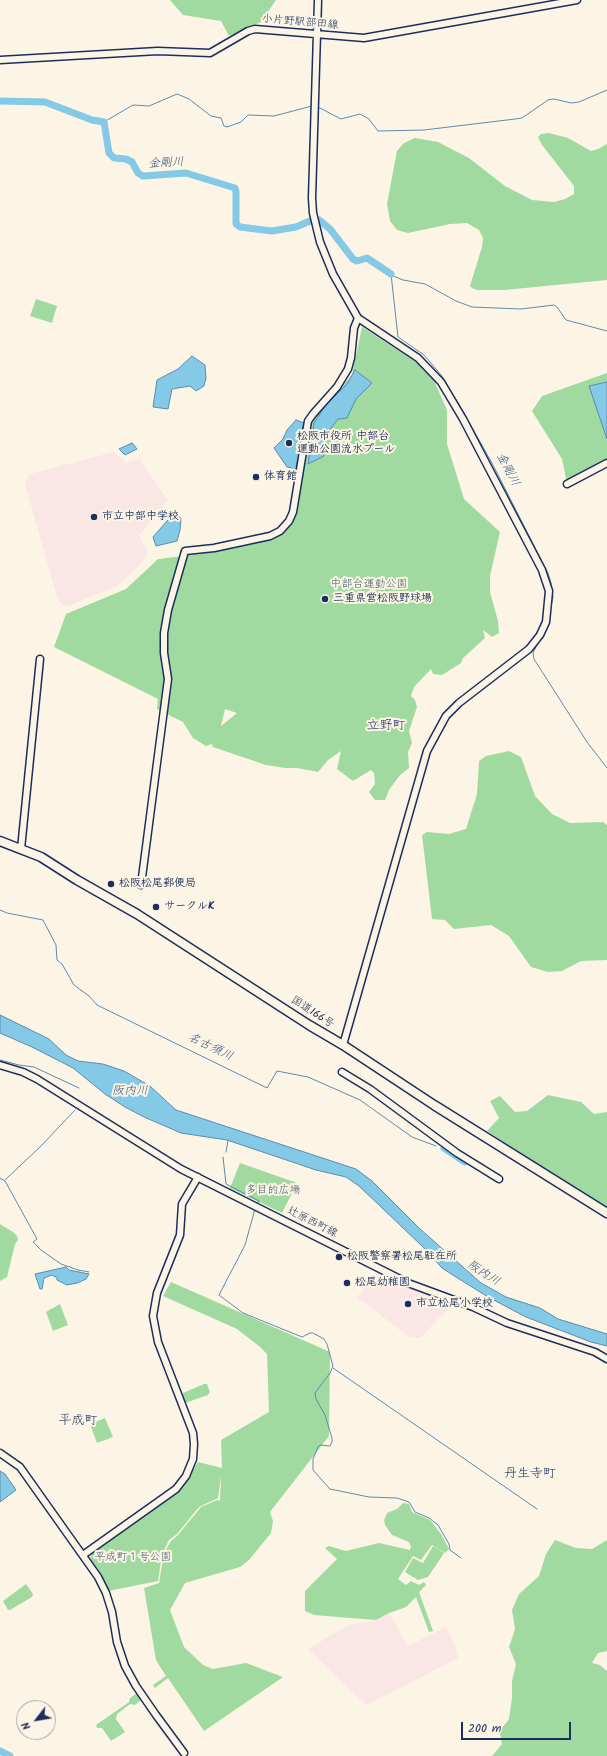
<!DOCTYPE html>
<meta charset="utf-8">
<style>
body{margin:0}
#map{position:relative;width:607px;height:1756px;overflow:hidden;background:#fcf5e5;font-family:Kalam,sans-serif}
canvas{display:block}
.north{position:absolute;left:16px;top:1700px;width:40px;height:40px;box-sizing:border-box;background:#fcf5e5;border:1px solid #a2a6af;border-radius:50%;rotate:239deg;font-size:11px;font-weight:700;line-height:16px;text-align:center;color:#1b2f5e}
.north::after{content:'';display:block;margin:auto;width:14px;height:18px;background:#1b2f5e;clip-path:polygon(50% 0,100% 100%,50% 72%,0 100%)}
.scale{position:absolute;left:461px;top:1722px;width:110px;height:18px;box-sizing:border-box;border:2px solid #1b2f5e;border-top:0;padding-left:5px;font-size:12px;line-height:14px;white-space:nowrap;color:#1b2f5e;-webkit-text-stroke:3px #fcf5e5;paint-order:stroke}
</style>
<div id="map">
<canvas width="607" height="1756"></canvas>
<div class="north">N</div>
<div class="scale">200 m</div>
</div>
<script>
const ctx = document.querySelector('canvas').getContext('2d');
ctx.lineJoin = 'round';
function fillPath(path, color) { ctx.fillStyle = color; ctx.fill(path, 'evenodd'); }
const toPath = rows => new Path2D(rows.map(r => 'M' + r).join(''));
function trace(path, color, width, dash) { ctx.strokeStyle = color; ctx.lineWidth = width; ctx.lineCap = dash ? 'butt' : 'round'; ctx.setLineDash(dash || []); ctx.stroke(path); }
function drawText(font, color, halo, rows, align = 'center') {
  ctx.font = font + ' Kalam,"Klee One",sans-serif'; ctx.lineWidth = 4; ctx.setLineDash([]); ctx.textBaseline = 'middle'; ctx.strokeStyle = halo; ctx.fillStyle = color; for (const [text, x, y, turn = 0] of rows) {
    ctx.save(); ctx.translate(x, y); ctx.rotate((+turn || 0) * Math.PI / 180); ctx.textAlign = isNaN(turn) ? turn : align; if (halo) ctx.strokeText(text, 0, 0); ctx.fillText(text, 0, 0); ctx.restore();
  }
}
fillPath(toPath([
 [114,452,126,463,139,459,168,500,139,535,148,554,137,568,117,586,68,606,64,606,58,600,25,484,30,474],
 [378,1272,418,1291,450,1302,451,1306,420,1338,409,1337,357,1297],
 [389,1613,408,1646,446,1627,454,1643,458,1658,366,1705,308,1649,348,1625,377,1620]
]), '#fae6e4');
fillPath(toPath([
 [170,0,276,0,261,22,229,36,221,21,183,15],
 [549,133,568,138,591,151,598,149,607,144,607,280,504,290,477,290,472,288,470,286,482,247,483,238,479,230,467,223,450,224,408,233,397,230,390,221,387,204,397,151,404,143,415,138,438,142,469,158,505,186,532,200,554,202,565,199,574,194,574,186,542,145,538,137,541,134],
 [36,299,57,306,52,323,30,316],
 [362,327,434,374,436,385,447,410,447,444,464,499,500,532,490,576,490,592,498,621,499,633,492,637,483,630,485,638,463,658,461,663,442,675,433,674,431,669,414,687,411,696,415,700,417,707,409,731,412,743,408,752,409,768,400,775,389,790,385,800,375,800,369,792,375,784,374,773,371,770,353,781,337,769,341,751,328,760,318,772,297,768,285,768,266,765,213,747,212,744,206,746,193,738,183,722,157,709,158,699,54,647,66,614,126,589,158,559,184,556,270,536,280,531,293,512,313,419,352,375],
 [225,709,237,713,221,726],
 [607,373,607,463,567,484,562,459,532,411,542,396],
 [509,751,521,757,535,796,552,814,570,823,603,822,607,825,607,960,581,961,562,971,548,972,531,967,509,936,491,925,454,929,445,920,432,919,422,835,427,832,449,834,466,829,477,794,479,761,486,756],
 [548,1095,581,1102,594,1114,607,1112,607,1210,487,1131,499,1118,490,1101,500,1096,515,1112,527,1111],
 [240,1163,297,1183,282,1213,230,1188],
 [0,1224,13,1232,17,1236,18,1240,15,1244,7,1277,0,1281],
 [171,1282,330,1352,329,1436,270,1512,273,1521,271,1533,249,1560,240,1567,185,1583,170,1610,184,1647,203,1665,213,1669,246,1663,283,1677,204,1731,168,1678,155,1688,153,1685,166,1676,156,1660,144,1588,159,1583,164,1553,171,1541,178,1535,201,1507,217,1500,220,1501,221,1476,218,1498,199,1507,177,1534,169,1540,162,1554,158,1581,108,1591,90,1561,92,1552,183,1487,198,1462,222,1468,221,1440,269,1412,267,1354,259,1346,237,1329,163,1296],
 [60,1304,68,1325,53,1331,46,1312],
 [204,1384,207,1384,210,1392,208,1395,185,1403,181,1395,183,1393],
 [105,1418,113,1437,97,1443,90,1424],
 [403,1503,409,1504,412,1512,430,1520,441,1534,449,1549,445,1553,432,1545,421,1560,413,1556,398,1579,406,1585,411,1581,419,1585,424,1582,426,1585,419,1592,433,1631,429,1632,416,1597,406,1607,389,1613,376,1620,314,1615,305,1611,305,1591,337,1559,325,1548,329,1546,346,1551,379,1543,410,1550,411,1547,409,1542,392,1535,385,1525,384,1520,387,1513,397,1509],
 [555,1540,576,1548,592,1549,607,1540,607,1651,598,1653,592,1663,600,1665,607,1671,607,1756,492,1756,502,1744,500,1733,502,1728,509,1719,512,1698,512,1681,516,1664,509,1647,515,1629,512,1610,519,1594,539,1576,546,1554],
 [433,1546,444,1553,428,1577,418,1580,405,1572,413,1558,423,1563],
 [26,1584,33,1594,32,1597,10,1610,8,1610,3,1601],
 [137,1693,141,1700,135,1705,130,1704,117,1714,116,1719,125,1732,111,1741,102,1728,97,1728,96,1725,129,1702,130,1698]
]), '#a0daa0');
const water = toPath([
 [192,356,205,365,206,378,204,386,196,391,190,386,172,389,168,409,153,407,157,380,178,369,192,356],
 [355,370,372,383,356,399,347,418,338,419,328,432,322,446,324,456,308,464,314,423,325,406,347,384,355,370],
 [607,382,607,439,589,386,607,382],
 [296,420,304,423,296,469,287,467,274,448,283,439,287,430,296,420],
 [132,443,137,449,125,455,119,449,132,443],
 [174,513,177,513,181,519,180,530,177,541,156,546,153,537,174,513],
 [0,1015,49,1039,66,1055,78,1061,103,1064,124,1071,150,1086,176,1110,356,1169,372,1181,419,1228,481,1283,506,1297,540,1308,558,1319,607,1334,607,1346,591,1342,526,1317,488,1297,456,1277,442,1268,423,1247,359,1186,346,1177,316,1170,227,1140,181,1133,144,1117,125,1107,105,1094,73,1068,32,1047,0,1033,0,1015],
 [66,1267,69,1270,89,1274,86,1279,77,1283,67,1285,57,1280,57,1278,52,1275,44,1278,42,1289,40,1289,35,1274,66,1267],
 [0,1471,5,1474,16,1490,0,1502,0,1471]
]);
fillPath(water, '#84c9e6');
trace(water, '#5a8bb0', 1);
trace(toPath([
 [318,107,341,119,360,114,369,119,378,131,424,130,515,119,522,118,548,100,554,99,571,103,579,102,607,90],
 [104,122,133,105,149,106,177,94,189,99,211,116,221,118,224,126,227,127,241,122,248,115,274,116,312,106],
 [391,274,398,337,424,355,442,376,464,413,493,465,548,573,551,583,553,597,549,616],
 [391,275,403,280,425,284,456,301,472,307,521,309,554,305,557,307,566,320,607,331],
 [539,641,533,653,534,659,587,742,607,768],
 [0,910,7,913,43,920,56,945,57,960,62,964,74,985,89,996,97,1005,267,1088,277,1071,308,1077,360,1100,412,1137,436,1146],
 [0,1060,19,1065,34,1067,79,1088],
 [226,1152,228,1141],
 [223,1157,226,1184,259,1201,257,1204],
 [0,1178,5,1181,31,1228,37,1239,33,1242,41,1250,61,1264,78,1270,89,1272],
 [5,1180,41,1146,75,1110],
 [255,1209,245,1245,219,1295,243,1313,302,1337,310,1333,313,1333,324,1339,327,1344,333,1366,330,1373,315,1393,316,1399,325,1415,332,1438,332,1442,330,1446,320,1445,318,1447,313,1459,313,1470,330,1489,369,1497,397,1498,409,1502,415,1512,429,1518,438,1525,449,1544,450,1550,461,1558],
 [333,1368,537,1509]
]), '#5a8bb0', 1);
trace(toPath([
 [0,101,45,102,92,120,104,122,109,153,114,158,126,159,132,162,138,173,143,176,186,173,235,188,236,192,236,224,240,227,272,231,296,227,310,221],
 [319,220,330,229,353,259,357,261,367,258,391,274],
 [444,1148,465,1162],
 [0,1751,10,1756]
]), '#84c9e6', 7);
const secondary = toPath([
 [318,0,312,198,313,213,320,242,333,274,358,318,418,358,441,382,463,419,542,570,549,591,546,622,540,635,529,649,459,703,446,716,427,751,343,1045],
 [0,60,158,51,210,53,248,31,255,29,364,38,577,0],
 [567,484,607,463],
 [21,849,40,659],
 [141,885,168,679,164,653,164,633,168,610,185,551,214,548,270,536,280,531,289,521,293,512,308,421,313,414,337,387,348,369,351,358,354,328,358,318],
 [0,1065,23,1072,37,1079,181,1169,408,1283,473,1307,507,1323,595,1352,607,1359],
 [342,1072,370,1089,457,1153,499,1179],
 [0,1453,20,1467,98,1577,106,1593,112,1612,117,1642,125,1666,136,1686,156,1715,184,1753],
 [83,1555,176,1489,186,1476,193,1459,194,1444,193,1433,158,1342,153,1316,157,1293,180,1235,182,1204,198,1177]
]);
const highway = toPath([
 [0,841,41,857,77,880,137,914,309,1025,343,1045,434,1105,607,1213]
]);
trace(secondary, '#1b2f5e', 9);
trace(highway, '#1b2f5e', 11);
trace(secondary, '#fcf5e5', 6);
trace(highway, '#fcf5e5', 8);
for (const [x, y, r, color] of [
 [289,443,4,"#1b2f5e"],
 [256,477,4,"#1b2f5e"],
 [94,517,4,"#1b2f5e"],
 [325,599,4,"#1b2f5e"],
 [111,884,4,"#1b2f5e"],
 [156,907,4,"#1b2f5e"],
 [339,1257,4,"#1b2f5e"],
 [347,1283,4,"#1b2f5e"],
 [408,1304,4,"#1b2f5e"]
]) { const dot = new Path2D(); dot.arc(x, y, r, 0, 2 * Math.PI); ctx.fillStyle = color; ctx.fill(dot); trace(dot, '#fcf5e5', 1.5); }
drawText('11px', '#1b2f5e', '#fcf5e5', [
 ["小片野駅部田線",300,23,5],
 ["国道166号",312,1013,33],
 ["辻原西町線",312,1223,27]
]);
drawText('bold 11px', '#1b2f5e', '#fcf5e5', [
 ["松阪市役所 中部台",297,437],
 ["運動公園流水プール",297,450],
 ["体育館",264,477],
 ["市立中部中学校",102,517],
 ["三重県営松阪野球場",333,599],
 ["松阪松尾郵便局",119,884],
 ["サークルK",164,907],
 ["松阪警察署松尾駐在所",347,1257],
 ["松尾幼稚園",355,1283],
 ["市立松尾小学校",416,1304]
], 'left');
drawText('11px', '#3c5a6e', '#fcf5e5', [
 ["中部台運動公園",369,585],
 ["多目的広場",273,1191],
 ["平成町１号公園",133,1558]
]);
drawText('italic 12px', '#355680', '#fcf5e5', [
 ["金剛川",166,164,-3],
 ["金剛川",507,470,62],
 ["名古須川",210,1048,26],
 ["阪内川",130,1092],
 ["阪内川",483,1274,32]
]);
drawText('13px', '#1b2f5e', '#fcf5e5', [
 ["立野町",386,727],
 ["平成町",78,1422],
 ["丹生寺町",530,1475]
]);
</script>
